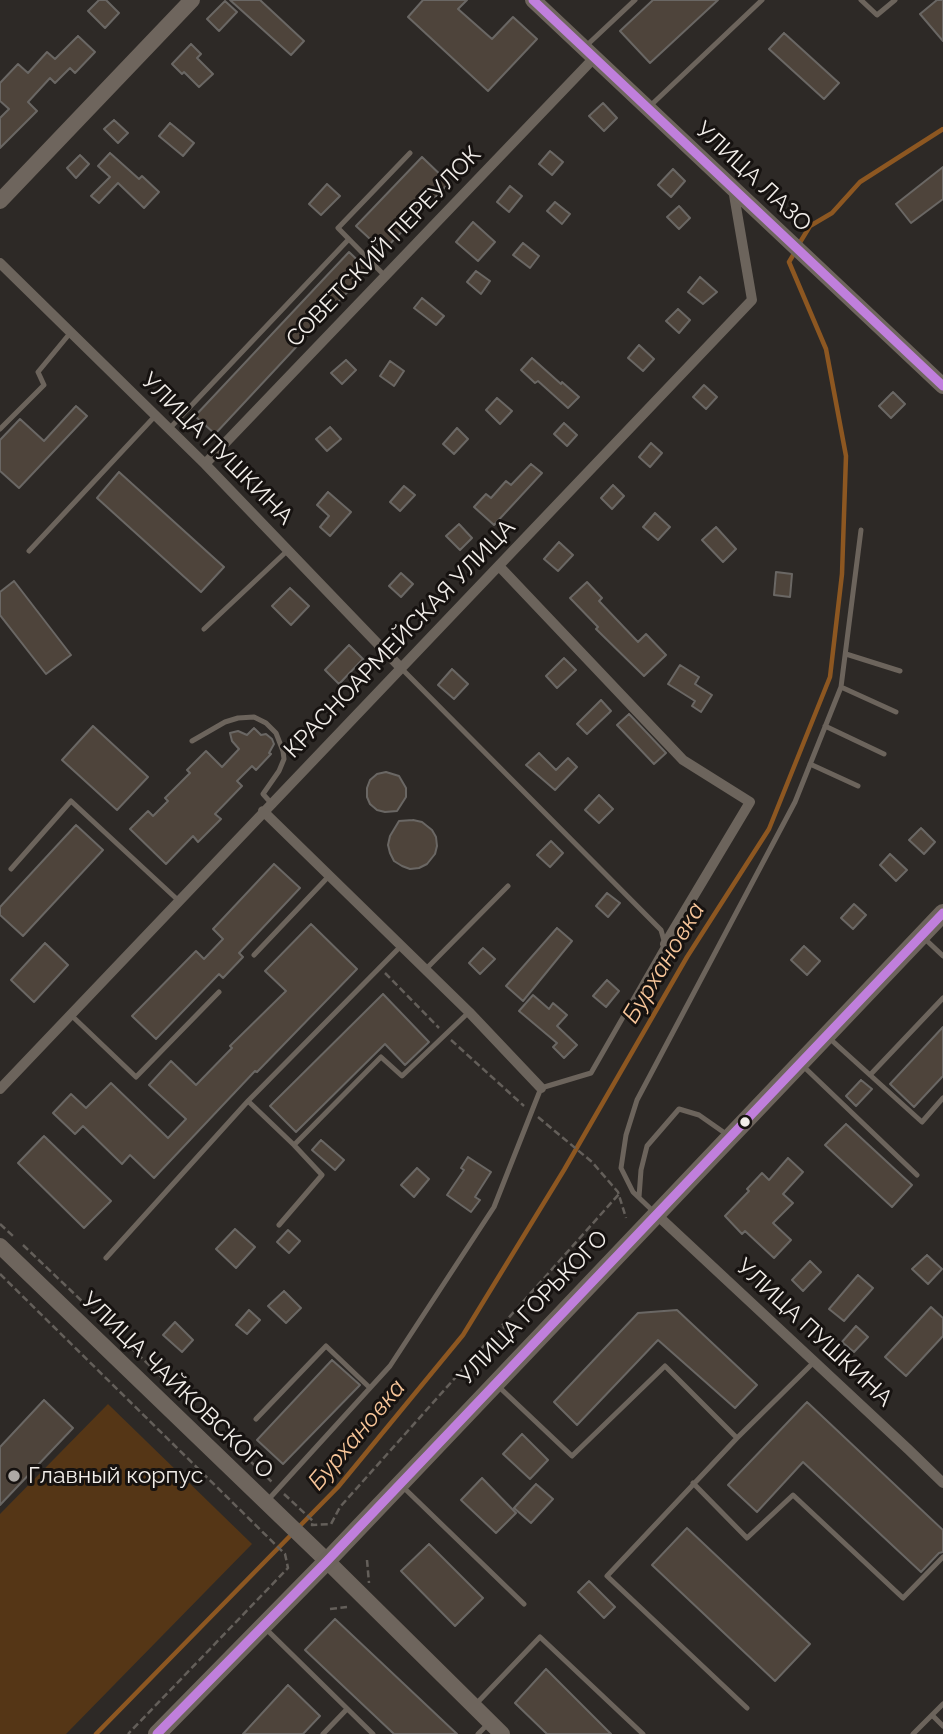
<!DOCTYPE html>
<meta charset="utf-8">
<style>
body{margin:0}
canvas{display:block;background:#2d2926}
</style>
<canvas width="943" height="1734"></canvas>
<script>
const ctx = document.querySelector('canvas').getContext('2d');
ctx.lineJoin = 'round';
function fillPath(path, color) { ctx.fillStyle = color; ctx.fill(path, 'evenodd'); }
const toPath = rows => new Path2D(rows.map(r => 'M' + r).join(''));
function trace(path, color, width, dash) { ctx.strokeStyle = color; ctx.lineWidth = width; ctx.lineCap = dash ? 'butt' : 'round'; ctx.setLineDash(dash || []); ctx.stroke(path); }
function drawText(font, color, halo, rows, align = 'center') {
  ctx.font = font + ' Raleway,sans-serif'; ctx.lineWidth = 6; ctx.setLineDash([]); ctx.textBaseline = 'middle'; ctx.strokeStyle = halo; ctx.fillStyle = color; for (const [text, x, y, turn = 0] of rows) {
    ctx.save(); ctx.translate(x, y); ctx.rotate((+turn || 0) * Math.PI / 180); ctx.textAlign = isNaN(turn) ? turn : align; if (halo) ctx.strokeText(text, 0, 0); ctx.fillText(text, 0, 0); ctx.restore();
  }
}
fillPath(toPath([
 [108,1404,252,1544,66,1734,0,1734,0,1514]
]), '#553616');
trace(toPath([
 [799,244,810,226,832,213,860,182,943,129],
 [96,1734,338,1487,463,1335,564,1170,687,957,769,829,830,677,842,574,846,456,826,349,789,262,795,252]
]), '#8d5721', 4.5);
const building = toPath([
 [99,0,106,0,119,13,105,28,88,11,99,0],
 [230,0,260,0,304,41,291,55,230,0],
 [423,0,467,0,458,9,492,39,513,17,537,39,488,91,408,17,423,0],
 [653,0,718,0,650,63,620,31,653,0],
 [937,0,943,0,943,41,920,14,937,0],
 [225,1,237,12,219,31,207,19,225,1],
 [784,33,839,83,824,99,769,49,784,33],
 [78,36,95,52,75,73,70,68,55,83,50,78,28,102,37,111,0,148,0,118,9,109,0,101,0,83,18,64,28,73,47,52,55,59,78,36],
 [191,44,201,54,197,58,213,74,199,87,184,72,182,74,172,64,191,44],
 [603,103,617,118,604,131,589,116,603,103],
 [114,120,128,133,118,143,104,129,114,120],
 [170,123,194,143,183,156,159,136,170,123],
 [550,151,563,162,552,175,539,164,550,151],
 [110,153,139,179,142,176,159,192,144,208,118,183,99,203,91,196,110,177,98,166,110,153],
 [80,155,89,164,76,178,67,168,80,155],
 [422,157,449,183,383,251,356,226,422,157],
 [943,167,943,199,911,223,896,204,943,167],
 [673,169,685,181,671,197,658,185,673,169],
 [327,184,340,196,321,215,309,204,327,184],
 [510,186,522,196,509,212,497,202,510,186],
 [555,202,570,214,562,224,547,211,555,202],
 [679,206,690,218,679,229,667,217,679,206],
 [473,222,495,242,478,261,456,242,473,222],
 [523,243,539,256,530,268,513,255,523,243],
 [349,252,368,270,215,434,195,416,349,252],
 [476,271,490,281,481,294,467,282,476,271],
 [700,277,717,292,703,304,688,292,700,277],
 [422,298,444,316,436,325,414,308,422,298],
 [678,309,690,320,679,333,666,321,678,309],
 [639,345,654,359,643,371,628,358,639,345],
 [532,358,561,384,562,382,579,397,568,408,538,381,535,383,521,370,532,358],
 [346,360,356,370,342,384,331,373,346,360],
 [390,361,404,371,394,386,380,376,390,361],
 [704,385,717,397,706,409,693,397,704,385],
 [893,392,905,404,891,418,879,406,893,392],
 [497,398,512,411,500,424,486,410,497,398],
 [76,406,87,416,19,488,0,471,0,440,20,419,44,441,76,406],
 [564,423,577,435,567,446,554,434,564,423],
 [330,427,341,439,327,451,316,439,330,427],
 [457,428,468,439,454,454,443,444,457,428],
 [651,443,662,453,650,467,639,457,651,443],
 [531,464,542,473,494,525,474,507,486,494,491,498,506,481,511,485,531,464],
 [119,472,224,567,201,592,97,498,119,472],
 [613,485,624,496,612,509,601,498,613,485],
 [404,486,415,495,400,511,390,502,404,486],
 [328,492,351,512,330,536,320,527,329,516,317,505,328,492],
 [655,513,670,527,658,540,643,527,655,513],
 [459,524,472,538,460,550,446,536,459,524],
 [716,527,736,549,723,562,702,540,716,527],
 [559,542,573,555,558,571,544,559,559,542],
 [776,572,792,574,790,597,774,595,776,572],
 [401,573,413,584,401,597,389,586,401,573],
 [14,581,71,655,46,674,0,615,0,592,14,581],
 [587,582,602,598,599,601,638,642,646,634,666,655,644,676,596,629,598,627,570,598,587,582],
 [290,588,309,606,291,625,272,606,290,588],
 [349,645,363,659,339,684,325,670,349,645],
 [564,658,576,670,557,688,546,676,564,658],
 [680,665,699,677,695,684,712,695,701,712,692,706,695,701,668,684,680,665],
 [452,669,468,684,454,699,438,685,452,669],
 [601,700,611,711,587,734,577,724,601,700],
 [629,714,666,753,654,764,617,725,629,714],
 [93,726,148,777,117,810,62,760,93,726],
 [254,728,261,735,266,734,272,739,274,744,269,753,271,754,256,770,252,766,237,781,242,786,215,814,221,819,198,842,193,836,166,864,130,829,148,811,153,816,168,801,165,798,190,773,187,770,206,751,222,767,239,749,232,741,230,733,238,731,247,735,254,728],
 [539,753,556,770,568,758,577,767,555,790,526,765,539,753],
 [386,772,399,776,406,788,406,797,397,811,385,812,377,810,370,804,367,797,367,788,370,780,377,774,386,772],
 [599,795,613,809,599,823,585,810,599,795],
 [413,820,422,822,432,830,436,837,437,846,435,854,427,864,419,868,410,869,402,866,394,861,390,853,388,845,390,836,399,821,413,820],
 [76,825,103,850,23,936,0,915,0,907,76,825],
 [921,828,935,842,924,854,909,840,921,828],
 [551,841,563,853,550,867,537,855,551,841],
 [890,854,907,870,896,881,880,865,890,854],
 [274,864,300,888,239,953,243,957,223,978,219,974,156,1039,132,1016,196,951,204,959,223,939,213,929,274,864],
 [607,893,620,903,608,917,596,906,607,893],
 [854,904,866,915,853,929,841,918,854,904],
 [311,924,357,969,257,1072,255,1071,154,1178,130,1155,122,1164,83,1126,75,1134,53,1113,71,1094,86,1108,111,1083,168,1138,186,1119,149,1085,171,1061,196,1085,232,1048,230,1046,286,991,265,971,311,924],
 [557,928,572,941,523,1001,506,986,557,928],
 [45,943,68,965,34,1002,11,980,45,943],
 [804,946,820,961,807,975,791,960,804,946],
 [483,948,495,959,480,974,469,963,483,948],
 [607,980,619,991,606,1007,593,996,607,980],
 [383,994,429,1042,405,1065,385,1044,296,1132,270,1106,383,994],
 [533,995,549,1009,553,1003,567,1015,557,1026,577,1045,564,1058,553,1047,557,1043,519,1011,533,995],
 [943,1027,943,1076,914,1107,890,1084,943,1027],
 [861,1080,872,1089,856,1106,846,1096,861,1080],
 [846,1124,912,1185,892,1207,825,1145,846,1124],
 [44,1136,111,1201,84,1228,18,1163,44,1136],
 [321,1140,344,1160,335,1170,312,1150,321,1140],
 [468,1157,491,1172,475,1197,480,1200,471,1212,447,1195,464,1170,461,1168,468,1157],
 [788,1158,803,1172,783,1194,793,1203,773,1223,791,1240,774,1258,745,1231,742,1234,725,1216,749,1191,747,1189,762,1173,769,1180,788,1158],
 [417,1168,429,1179,414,1197,401,1185,417,1168],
 [235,1229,255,1247,236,1268,216,1249,235,1229],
 [288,1230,300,1241,289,1253,277,1242,288,1230],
 [927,1255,942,1269,928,1284,912,1269,927,1255],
 [810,1261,821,1272,803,1291,792,1280,810,1261],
 [858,1275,873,1288,844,1321,829,1309,858,1275],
 [284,1291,301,1308,286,1323,268,1306,284,1291],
 [931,1307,943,1318,943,1336,906,1376,885,1357,931,1307],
 [249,1310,260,1320,247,1334,236,1325,249,1310],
 [677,1310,757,1385,735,1408,658,1340,577,1425,554,1402,638,1313,677,1310],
 [175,1322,193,1340,182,1352,163,1335,175,1322],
 [856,1326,868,1337,854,1352,842,1342,856,1326],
 [332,1360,360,1385,283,1464,257,1440,332,1360],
 [44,1400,73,1428,0,1505,0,1447,44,1400],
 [807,1402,943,1530,943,1552,939,1553,921,1572,803,1462,757,1512,728,1485,807,1402],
 [522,1434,548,1460,530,1479,503,1454,522,1434],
 [482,1478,516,1513,496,1533,461,1500,482,1478],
 [536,1484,553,1499,531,1523,514,1508,536,1484],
 [687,1528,810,1644,775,1681,652,1565,687,1528],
 [429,1544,483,1598,455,1626,401,1571,429,1544],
 [589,1581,615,1607,604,1618,578,1592,589,1581],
 [335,1619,457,1734,394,1734,305,1650,335,1619],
 [546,1669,611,1734,547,1734,515,1703,546,1669],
 [288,1685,320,1716,303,1734,243,1734,288,1685]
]);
fillPath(building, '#4e443b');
trace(building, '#6a6764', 2);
trace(toPath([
 [385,973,439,1028],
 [451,1040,524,1106],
 [538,1117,592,1162,618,1192,626,1218],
 [0,1224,13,1236],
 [23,1245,272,1482],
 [0,1274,285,1554,288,1568,128,1734],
 [490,1340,495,1341,505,1329,503,1326],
 [284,1494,313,1521,312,1525,331,1524,340,1507,619,1194],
 [367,1560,369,1583],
 [330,1609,347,1607]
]), '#645f5a', 2.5, [7, 3.5]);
trace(toPath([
 [861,0,877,15,895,0],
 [586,46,635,0],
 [649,107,762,0],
 [385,276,338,228,410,153],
 [170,428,348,240],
 [0,429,44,385,38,372,71,332],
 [29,551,156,415],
 [204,629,288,550],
 [846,654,900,671],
 [841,687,896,712],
 [825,726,884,754],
 [192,741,225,722,238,718,254,717,266,723,276,733,283,751,284,759,279,771,263,794,271,803],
 [810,764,858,786],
 [11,869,71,801,180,902],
 [925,939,943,956],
 [254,955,329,876],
 [425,970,508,886],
 [71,1015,136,1077,219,992],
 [828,1037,922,1122,943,1098],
 [803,1066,917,1175],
 [870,1075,943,998],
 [248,1101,294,1145,381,1057,402,1076,469,1012],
 [639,1197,641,1170,647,1146,679,1109,699,1115,729,1136],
 [654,1212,633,1192,621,1168,626,1135,637,1100,795,802,841,687,861,530],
 [279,1225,322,1175,294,1145],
 [106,1258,248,1101,401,946],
 [498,1386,572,1456,665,1366,737,1438],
 [256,1419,326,1346,370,1388],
 [693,1483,747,1538,793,1495,903,1598,943,1557],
 [402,1486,524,1604],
 [267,1501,390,1366,494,1207,541,1088,591,1073,665,944,661,930,401,668],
 [265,1628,373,1734],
 [475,1705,540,1637,643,1734],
 [747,1708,607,1576,737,1438,814,1362],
 [932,1715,943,1726],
 [323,1734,347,1709],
 [478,1734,488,1724],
 [913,1734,943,1704]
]), '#6c645c', 5);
trace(toPath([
 [0,263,205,464,401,668],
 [205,464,594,58],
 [499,566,683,760,750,802,665,944],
 [263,811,469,1012,541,1088],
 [0,1089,752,300,733,189],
 [656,1214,909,1450,943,1483]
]), '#6c645c', 10);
trace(toPath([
 [533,0,943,386],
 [0,201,192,0],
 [0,1246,327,1561,502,1734]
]), '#6e655d', 16);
trace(toPath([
 [157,1734,327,1561,943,913]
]), '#6d645c', 18);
trace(toPath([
 [533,0,943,386],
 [157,1734,327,1561,943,913]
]), '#c07fdc', 9);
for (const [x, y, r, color] of [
 [745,1122,6,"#f2eeea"],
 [14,1476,7,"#ada9a5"]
]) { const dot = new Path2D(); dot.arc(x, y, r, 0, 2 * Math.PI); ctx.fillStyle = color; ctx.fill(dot); trace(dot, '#161210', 2.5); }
drawText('23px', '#f2eeea', '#161210', [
 ["УЛИЦА ЛАЗО",753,177,43],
 ["СОВЕТСКИЙ ПЕРЕУЛОК",384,247,-46],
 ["УЛИЦА ПУШКИНА",217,449,45],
 ["КРАСНОАРМЕЙСКАЯ УЛИЦА",400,639,-46],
 ["УЛИЦА ГОРЬКОГО",533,1308,-46],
 ["УЛИЦА ПУШКИНА",814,1333,43],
 ["УЛИЦА ЧАЙКОВСКОГО",177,1386,44]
]);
drawText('23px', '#f2eeea', '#161210', [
 ["Главный корпус",28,1476]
], 'left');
drawText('italic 24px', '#f7c599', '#161210', [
 ["Бурхановка",664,963,-59],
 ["Бурхановка",357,1435,-50]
]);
</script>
